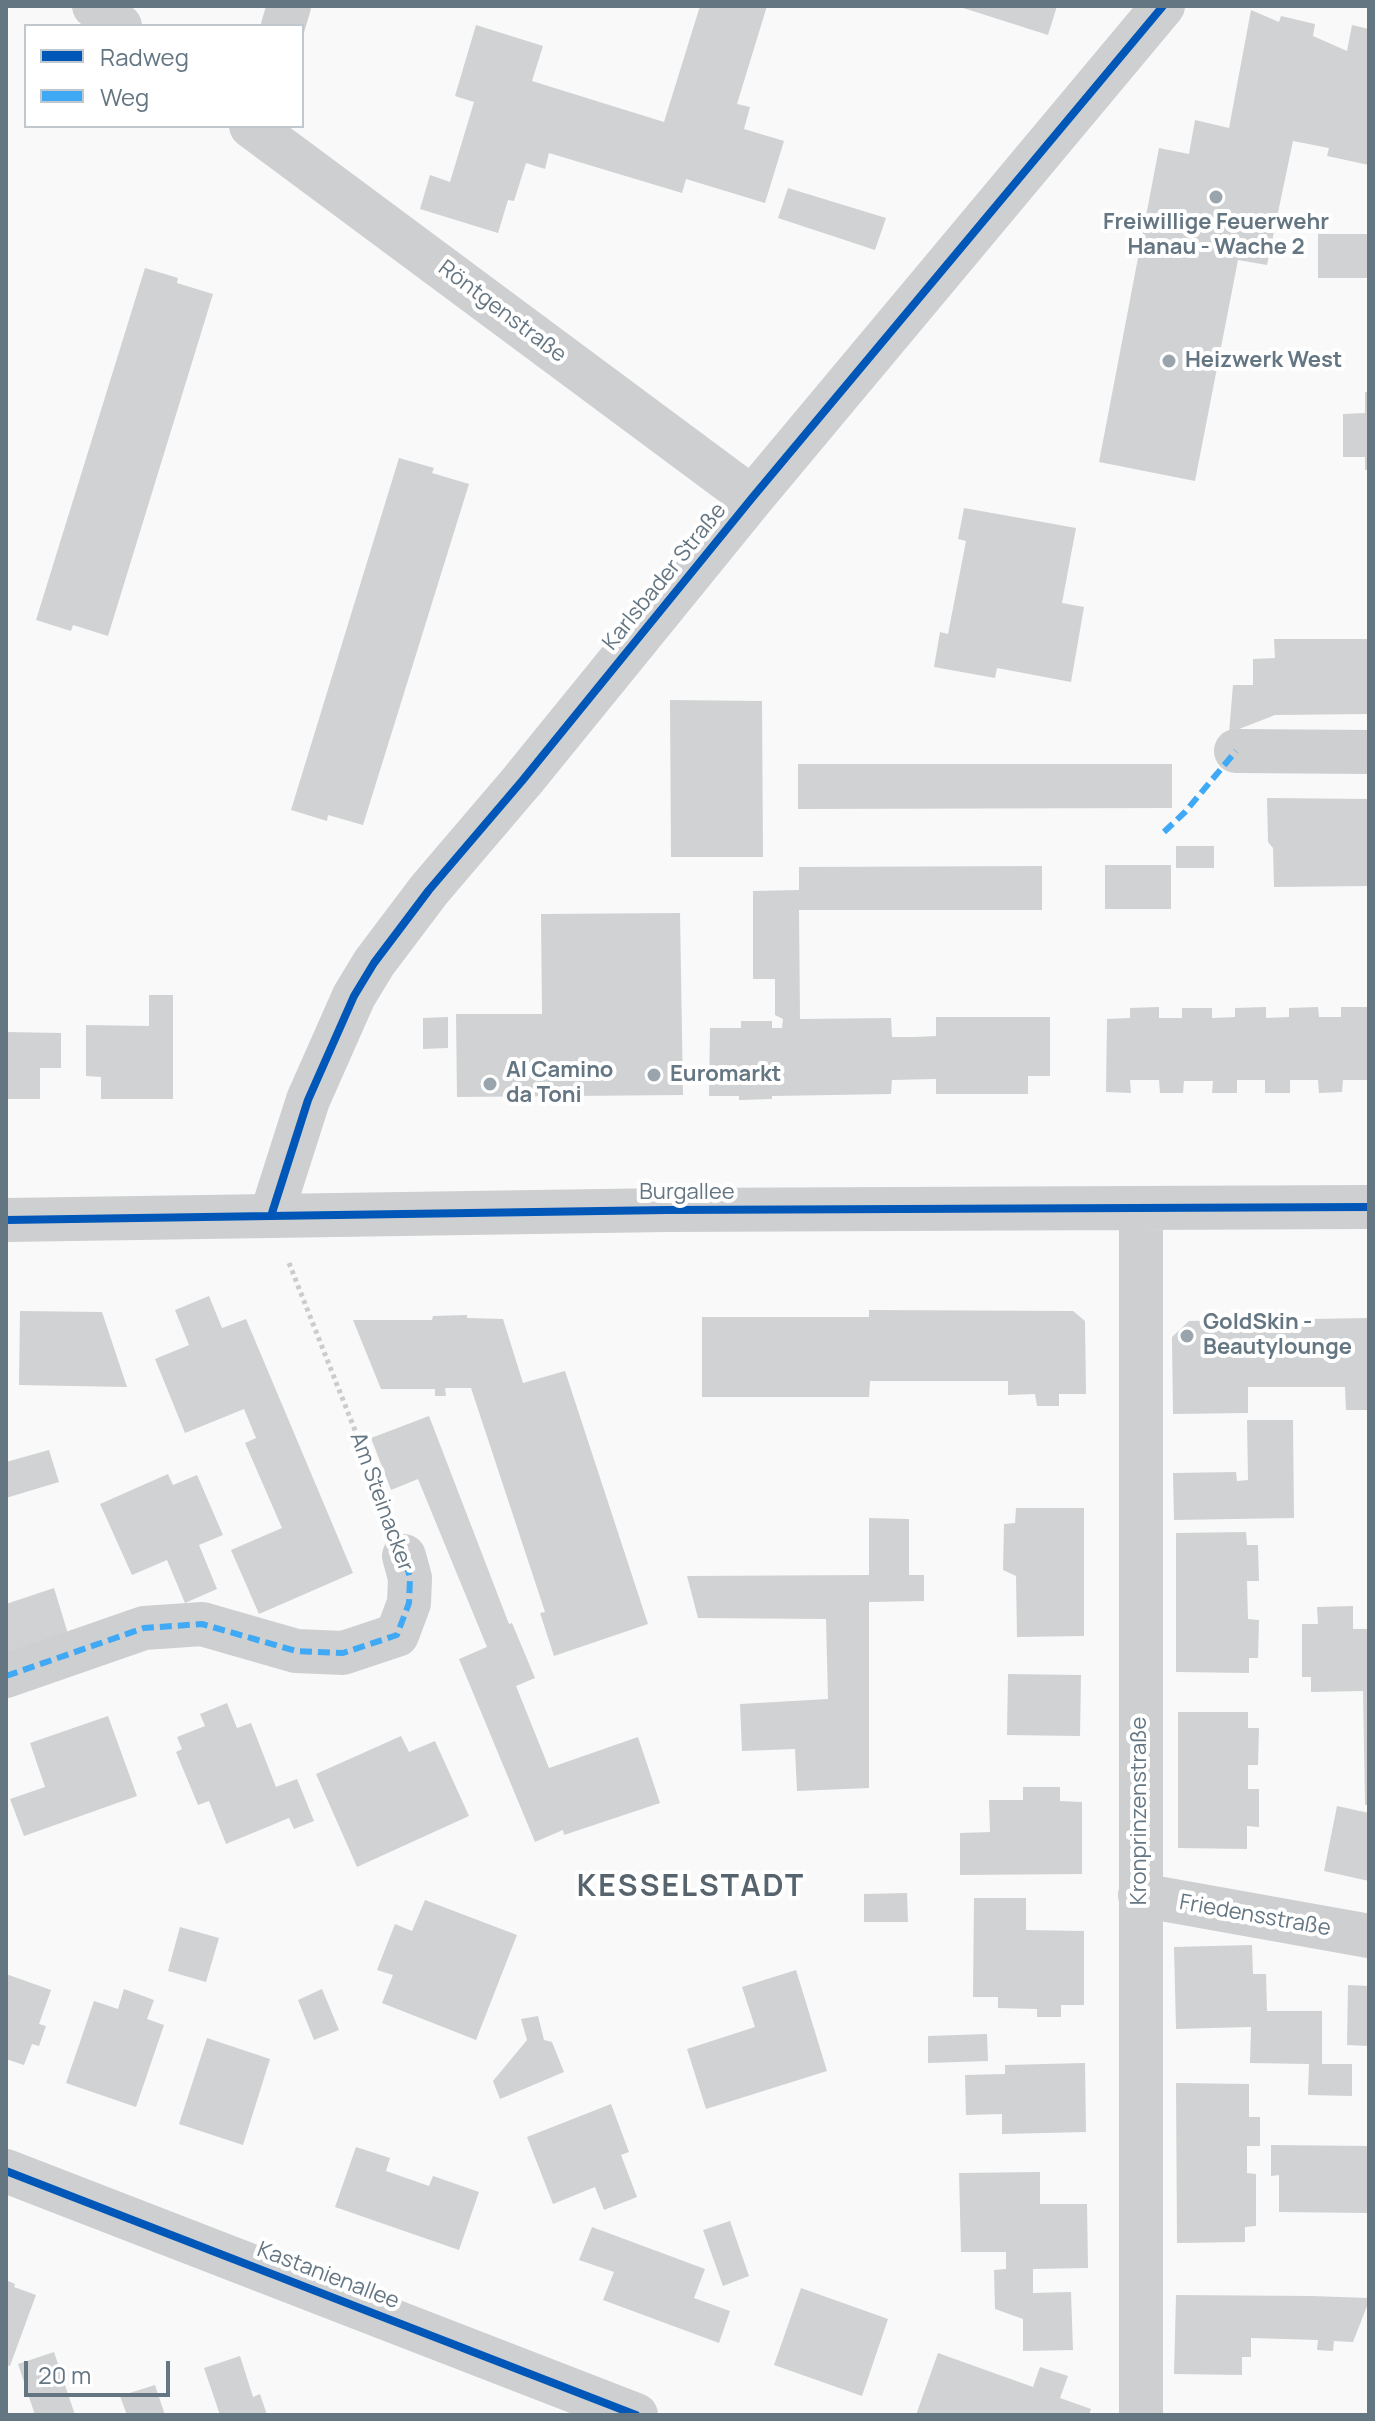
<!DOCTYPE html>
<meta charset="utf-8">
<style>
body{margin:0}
#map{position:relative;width:1375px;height:2421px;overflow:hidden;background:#f9f9f9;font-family:Manrope,sans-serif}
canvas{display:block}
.frame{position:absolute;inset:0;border:8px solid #657683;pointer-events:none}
.legend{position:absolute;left:24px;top:24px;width:280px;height:104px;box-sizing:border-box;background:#fff;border:2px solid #c1c8cd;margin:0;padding:10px 14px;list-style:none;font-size:24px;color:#657683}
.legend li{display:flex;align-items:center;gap:16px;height:40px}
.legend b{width:40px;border:2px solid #c1c8cd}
.scale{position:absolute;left:24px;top:2361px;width:146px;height:36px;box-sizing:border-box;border:4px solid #657683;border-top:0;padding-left:10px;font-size:24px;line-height:28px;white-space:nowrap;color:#657683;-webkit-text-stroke:6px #fff;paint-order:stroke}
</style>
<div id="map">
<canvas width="1375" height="2421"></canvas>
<div class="frame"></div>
<ul class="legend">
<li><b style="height:10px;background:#0057b8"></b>Radweg</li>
<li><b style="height:10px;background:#3fa9f5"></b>Weg</li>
</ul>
<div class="scale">20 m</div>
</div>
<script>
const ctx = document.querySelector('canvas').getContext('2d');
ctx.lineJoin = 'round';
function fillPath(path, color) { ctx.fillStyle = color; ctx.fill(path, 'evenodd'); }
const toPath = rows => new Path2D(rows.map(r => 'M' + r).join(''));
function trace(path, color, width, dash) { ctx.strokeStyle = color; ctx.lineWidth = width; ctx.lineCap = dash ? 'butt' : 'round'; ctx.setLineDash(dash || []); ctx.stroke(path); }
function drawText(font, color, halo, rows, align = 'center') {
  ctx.font = font + ' Manrope,sans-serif'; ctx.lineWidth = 8; ctx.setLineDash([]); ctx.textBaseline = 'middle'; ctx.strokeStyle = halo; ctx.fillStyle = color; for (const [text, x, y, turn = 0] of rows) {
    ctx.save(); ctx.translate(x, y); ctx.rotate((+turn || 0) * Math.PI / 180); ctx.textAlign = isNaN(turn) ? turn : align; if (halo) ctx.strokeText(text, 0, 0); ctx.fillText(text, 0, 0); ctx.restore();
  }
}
fillPath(toPath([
 [700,6,767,6,737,104,750,107,744,129,784,141,765,203,686,179,682,193,549,153,545,169,526,163,514,201,508,200,498,233,420,209,430,175,450,182,474,102,455,96,476,25,543,46,532,81,664,122],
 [957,6,1057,6,1048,35],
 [1251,10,1279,22,1281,16,1315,24,1313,36,1347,51,1352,25,1369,29,1369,165,1327,156,1329,148,1293,141,1267,265,1238,260,1195,481,1099,462,1159,148,1189,154,1195,120,1229,128],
 [788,188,886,218,875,250,778,218],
 [1318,234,1369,234,1369,278,1318,278],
 [145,268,178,278,177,283,213,294,108,636,73,625,71,631,36,620],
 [1365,392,1369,392,1369,470,1365,470,1365,457,1343,457,1343,414,1365,413],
 [399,458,434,468,432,473,469,484,363,825,328,815,327,821,291,810],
 [964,508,1076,528,1062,603,1084,607,1071,682,997,668,995,678,934,667,940,632,948,634,966,541,958,539],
 [1274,639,1369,639,1369,714,1275,715,1229,733,1233,685,1253,685,1253,659,1275,658],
 [670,700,762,701,763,857,671,857],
 [798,764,1172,764,1172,808,798,809],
 [1267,798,1369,799,1369,886,1274,887,1273,848,1268,842],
 [1176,846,1214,846,1214,868,1176,868],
 [1105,865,1171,865,1171,909,1105,909],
 [1042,866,1042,910,799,910,800,1019,891,1018,892,1037,914,1037,936,1036,936,1017,1050,1017,1050,1076,1028,1076,1028,1094,936,1094,936,1079,892,1080,891,1094,772,1096,772,1099,739,1100,739,1096,709,1096,710,1028,741,1028,741,1021,772,1021,772,1028,782,1028,783,1019,775,1015,775,979,753,979,753,891,799,890,799,867],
 [680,913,683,1095,457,1097,456,1014,542,1014,541,914],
 [149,995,173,995,173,1099,101,1099,101,1077,86,1076,86,1025,149,1026],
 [1159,1007,1159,1018,1182,1018,1182,1008,1212,1008,1212,1018,1235,1017,1235,1008,1266,1007,1266,1018,1289,1017,1289,1008,1318,1007,1319,1017,1341,1017,1341,1007,1369,1007,1369,1080,1343,1080,1342,1092,1319,1093,1318,1080,1290,1080,1290,1093,1265,1093,1265,1080,1237,1080,1237,1093,1212,1093,1213,1081,1184,1081,1183,1093,1160,1093,1159,1080,1130,1080,1131,1093,1106,1092,1107,1019,1130,1018,1130,1008],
 [448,1017,448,1048,423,1049,423,1018],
 [6,1032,61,1033,61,1068,40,1068,40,1099,6,1099],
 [209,1296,222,1328,246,1319,353,1573,259,1614,231,1550,282,1528,245,1443,256,1438,244,1409,185,1433,155,1359,189,1345,175,1310],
 [869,1310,1073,1311,1085,1321,1086,1394,1059,1394,1059,1406,1037,1406,1035,1394,1008,1395,1008,1381,870,1381,869,1397,702,1397,702,1317,869,1317],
 [20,1311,102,1312,127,1387,19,1385],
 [467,1315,467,1318,503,1319,523,1383,565,1371,648,1624,554,1656,540,1613,545,1612,471,1388,445,1388,446,1396,435,1396,435,1389,381,1389,353,1320,432,1320,433,1316],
 [1369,1318,1369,1410,1346,1410,1345,1387,1248,1387,1248,1413,1173,1414,1172,1337,1189,1321],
 [429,1416,509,1624,512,1623,535,1678,516,1686,549,1768,638,1737,660,1803,564,1835,563,1830,535,1842,459,1659,487,1647,436,1523,418,1479,391,1490,371,1438],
 [1247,1420,1293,1420,1294,1518,1174,1520,1173,1473,1236,1472,1237,1481,1248,1480],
 [49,1450,59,1482,6,1498,6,1462],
 [168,1474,173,1485,197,1475,223,1535,199,1545,217,1589,185,1603,167,1560,132,1575,100,1504],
 [1016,1508,1084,1508,1084,1636,1017,1637,1016,1576,1003,1570,1004,1524,1015,1523],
 [869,1518,909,1519,909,1575,924,1575,924,1601,869,1602,869,1788,797,1791,795,1749,742,1751,740,1704,828,1699,826,1619,698,1618,687,1576,869,1575],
 [1246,1532,1247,1545,1258,1545,1259,1581,1247,1581,1248,1619,1259,1620,1258,1658,1249,1658,1249,1673,1176,1672,1176,1533],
 [54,1588,69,1637,6,1657,6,1604],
 [1353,1606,1353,1629,1369,1629,1369,1805,1365,1805,1363,1691,1311,1692,1311,1677,1302,1677,1302,1624,1318,1624,1317,1607],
 [1008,1674,1081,1675,1080,1736,1007,1735],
 [227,1703,237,1728,251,1723,276,1787,297,1779,314,1821,294,1829,289,1818,226,1844,209,1801,198,1805,176,1752,182,1749,177,1737,205,1726,200,1714],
 [1178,1712,1248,1712,1248,1728,1259,1728,1258,1765,1248,1765,1248,1789,1259,1789,1259,1827,1247,1826,1247,1849,1178,1848],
 [108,1716,137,1796,24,1836,10,1799,45,1787,30,1743],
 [401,1736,409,1752,435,1741,469,1816,357,1867,316,1774],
 [1023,1787,1060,1787,1060,1801,1082,1802,1082,1874,960,1875,960,1833,990,1832,989,1800,1023,1800],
 [1337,1806,1369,1813,1369,1881,1324,1871],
 [907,1893,908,1922,864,1922,864,1894],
 [974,1898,1026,1898,1026,1930,1084,1931,1084,2005,1061,2005,1061,2017,1037,2017,1037,2009,998,2008,998,1997,973,1997],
 [425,1900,517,1935,476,2040,382,2003,393,1975,377,1970,395,1924,412,1931],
 [180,1927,219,1938,206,1982,168,1971],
 [1252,1945,1253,1974,1266,1974,1267,2011,1322,2011,1322,2064,1352,2064,1352,2096,1308,2095,1309,2064,1250,2063,1251,2027,1176,2029,1174,1947],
 [796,1970,827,2071,706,2109,687,2049,755,2027,742,1987],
 [6,1974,51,1990,39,2024,46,2026,39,2046,32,2044,24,2065,6,2059],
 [1348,1985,1369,1986,1369,2046,1347,2045],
 [124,1989,154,2000,147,2019,164,2025,136,2107,66,2083,94,2001,118,2009],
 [322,1989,339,2030,314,2040,298,2000],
 [538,2016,544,2040,552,2042,564,2072,500,2099,493,2081,527,2040,521,2019],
 [987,2034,988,2061,928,2063,928,2036],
 [207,2038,270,2059,243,2145,179,2124],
 [1085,2063,1086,2132,1002,2134,1002,2114,966,2115,965,2075,1005,2074,1005,2065],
 [1176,2083,1249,2084,1249,2117,1260,2117,1260,2146,1247,2146,1247,2173,1256,2174,1256,2226,1245,2227,1245,2242,1177,2243],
 [611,2104,629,2152,621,2155,637,2197,604,2210,595,2187,553,2204,527,2137],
 [1271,2145,1369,2146,1368,2213,1279,2212,1279,2175,1271,2176],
 [356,2147,390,2158,386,2171,429,2186,433,2176,479,2192,459,2250,335,2207],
 [1040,2172,1040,2204,1087,2204,1088,2268,1033,2269,1033,2293,1071,2292,1073,2350,1023,2351,1023,2319,995,2309,994,2270,1006,2269,1006,2252,961,2252,959,2173],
 [730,2221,749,2276,723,2286,703,2230],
 [592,2227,705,2269,694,2298,730,2311,719,2343,603,2300,614,2272,579,2260],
 [6,2280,15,2284,14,2287,36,2295,10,2366,6,2365],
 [801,2288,888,2319,862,2396,774,2365],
 [1176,2295,1311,2296,1369,2298,1369,2301,1353,2342,1334,2341,1333,2351,1317,2350,1318,2340,1251,2338,1251,2357,1242,2357,1242,2375,1174,2374],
 [54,2352,75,2415,35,2415,18,2364],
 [938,2353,1033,2387,1040,2367,1068,2376,1060,2398,1091,2409,1089,2415,916,2415],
 [240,2356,253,2397,260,2394,267,2415,220,2415,204,2368],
 [155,2385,165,2415,127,2415,120,2396]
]), '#d0d2d3');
trace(toPath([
 [289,1263,388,1514]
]), '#cbcccd', 5, [4, 4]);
trace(toPath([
 [94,6,120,26],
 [283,26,289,6],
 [251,126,752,498],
 [1236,751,1369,752],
 [1141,1208,1141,2415],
 [271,1216,308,1100,354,996,374,963,429,890,522,781,752,498,1163,6],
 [6,1220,667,1210,1369,1207],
 [6,1676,144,1628,202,1624,296,1651,343,1653,397,1635,409,1603,410,1578,404,1556],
 [1140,1895,1369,1936],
 [6,2171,636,2415]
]), '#cecfd0', 44);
trace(toPath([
 [1164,832,1185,812,1236,751],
 [6,1676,144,1628,202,1624,296,1651,343,1653,397,1635,409,1603,410,1578,404,1556]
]), '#3fa9f5', 6, [12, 6]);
trace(toPath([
 [271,1216,308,1100,354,996,374,963,429,890,522,781,752,498,1163,6],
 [6,1220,667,1210,1369,1207],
 [6,2171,636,2415]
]), '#0057b8', 8);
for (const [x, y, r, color] of [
 [1216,197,8,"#99a4ac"],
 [1169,361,8,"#99a4ac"],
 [654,1075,8,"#99a4ac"],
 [490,1084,8,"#99a4ac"],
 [1187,1336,8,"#99a4ac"]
]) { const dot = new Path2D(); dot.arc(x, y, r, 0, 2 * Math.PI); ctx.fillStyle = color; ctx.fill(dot); trace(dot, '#fff', 3); }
drawText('bold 22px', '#657683', '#fff', [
 ["Freiwillige Feuerwehr",1216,223,"center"],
 ["Hanau - Wache 2",1216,248,"center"],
 ["Heizwerk West",1185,361],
 ["Al Camino",506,1071],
 ["da Toni",506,1096],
 ["Euromarkt",670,1075],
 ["GoldSkin -",1203,1323],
 ["Beautylounge",1203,1348]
], 'left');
drawText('22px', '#657683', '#fff', [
 ["Röntgenstraße",502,312,37],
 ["Karlsbader Straße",665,577,-51],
 ["Burgallee",687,1193],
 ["Am Steinacker",381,1502,70],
 ["Kronprinzenstraße",1140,1811,-90],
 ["Friedensstraße",1255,1916,10],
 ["Kastanienallee",328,2276,21]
]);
ctx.letterSpacing = '2px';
drawText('bold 30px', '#57646e', '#fff', [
 ["KESSELSTADT",691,1888]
]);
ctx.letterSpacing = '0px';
</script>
